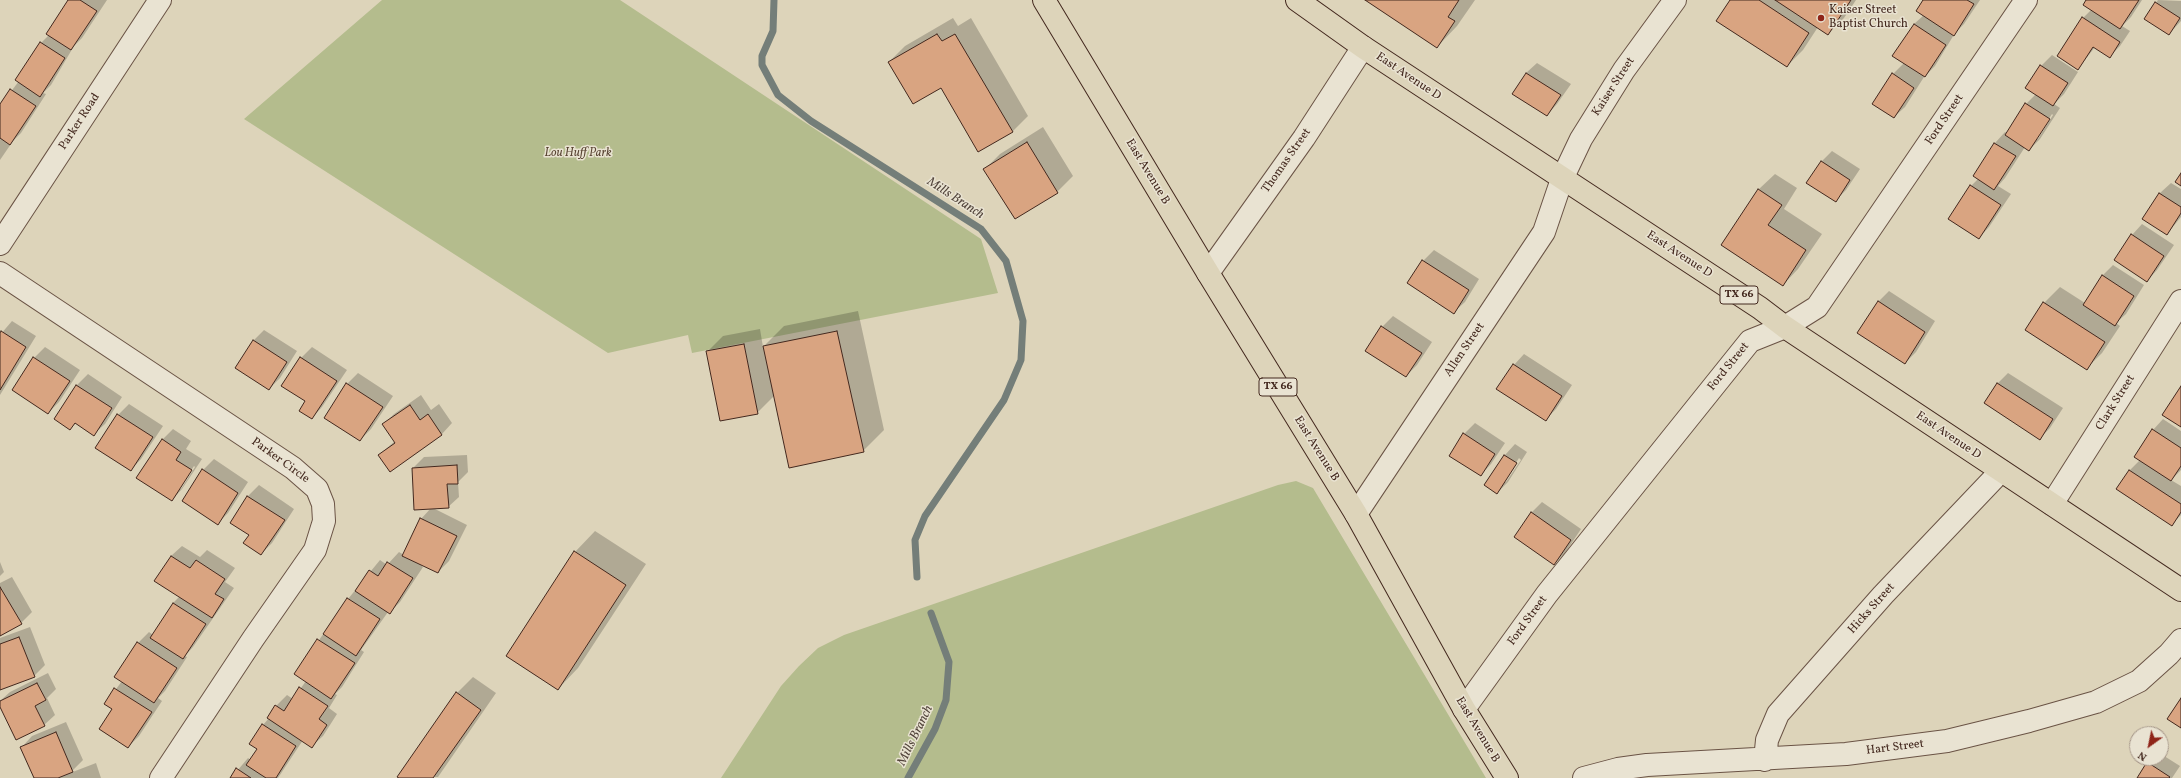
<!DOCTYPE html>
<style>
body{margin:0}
#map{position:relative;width:2181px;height:778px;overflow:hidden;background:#ddd4ba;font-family:Vollkorn,serif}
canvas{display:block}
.north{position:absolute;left:2129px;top:726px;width:40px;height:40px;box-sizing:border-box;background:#e9e3d2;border:1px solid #a7988a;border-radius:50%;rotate:213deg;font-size:11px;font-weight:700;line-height:16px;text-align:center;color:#43281e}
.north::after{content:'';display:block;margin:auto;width:14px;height:18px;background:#8f2418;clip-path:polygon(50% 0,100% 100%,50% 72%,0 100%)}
</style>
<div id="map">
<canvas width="2181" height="778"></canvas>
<div class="north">N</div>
</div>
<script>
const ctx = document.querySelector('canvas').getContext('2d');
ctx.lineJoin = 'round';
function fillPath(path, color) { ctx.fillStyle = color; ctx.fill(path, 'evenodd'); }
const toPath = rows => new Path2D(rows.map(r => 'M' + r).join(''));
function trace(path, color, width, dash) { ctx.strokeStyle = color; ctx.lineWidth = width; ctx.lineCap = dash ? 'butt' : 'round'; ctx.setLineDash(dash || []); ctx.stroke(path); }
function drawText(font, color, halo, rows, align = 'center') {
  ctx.font = font + ' Vollkorn,serif'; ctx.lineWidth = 3; ctx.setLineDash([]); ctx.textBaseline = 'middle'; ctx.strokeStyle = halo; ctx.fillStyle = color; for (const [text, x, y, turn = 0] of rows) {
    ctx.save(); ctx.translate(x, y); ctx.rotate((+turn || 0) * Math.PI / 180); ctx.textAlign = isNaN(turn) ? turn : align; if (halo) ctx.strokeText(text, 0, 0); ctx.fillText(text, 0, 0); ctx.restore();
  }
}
fillPath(toPath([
 [382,0,620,0,981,239,998,293,692,353,688,335,608,353,244,119],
 [1296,481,1313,488,1486,778,721,778,781,686,799,666,818,648,844,635,1278,485]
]), '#b4bc8d');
fillPath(toPath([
 [69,0,107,0,82,38,74,46,51,85,43,93,46,94,21,133,13,141,0,160,0,106,19,81,41,43,49,35],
 [1367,0,1475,0,1457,26,1437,47],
 [1731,0,1856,0,1844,18,1828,34,1818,27,1803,50,1787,66],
 [1924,0,1980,0,1964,24,1955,33,1935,66,1924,77,1905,107,1894,117,1893,74,1904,63,1914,24,1924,15],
 [2088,0,2142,0,2131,17,2122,26,2130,31,2120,46,2110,56,2095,47,2078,69,2058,56,2083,18,2092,9],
 [2158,0,2181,1,2181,21,2169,34,2145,18],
 [953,18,958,26,971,18,1028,116,1012,132,941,87,889,62,905,46],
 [2052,55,2078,72,2064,94,2054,104,2060,108,2040,139,2029,150,2025,147,2005,178,1998,186,2011,194,1989,227,1979,238,1971,186,1978,179,1974,176,1995,143,2005,132,2007,133,2026,104,2036,94,2027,88,2041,66],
 [2052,114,2053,115,2038,139,2036,139],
 [1537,63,1571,84,1557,104,1547,115,1526,73],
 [1043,127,1073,176,1057,192,985,169,1000,154],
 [1832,151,1860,169,1846,190,1835,201,1808,183,1822,161],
 [1775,174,1797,188,1784,209,1822,234,1798,269,1783,285,1722,245,1759,189],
 [2171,183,2181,189,2181,217,2167,234,2144,219,2160,193],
 [2142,224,2174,245,2157,270,2147,281,2132,235],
 [1434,250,1479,279,1465,302,1454,312,1409,283,1423,261],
 [2113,265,2144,285,2126,314,2116,323,2120,326,2102,353,2086,369,2026,330,2044,303,2060,287,2085,303,2102,276],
 [1889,291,1935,321,1916,352,1905,363,1878,302],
 [858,311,884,430,863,451,774,396,757,413,707,352,723,336,760,329,763,347,784,326],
 [1393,316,1432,342,1417,365,1406,376,1382,327],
 [12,321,36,336,0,395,0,335],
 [264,330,297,351,280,378,269,389,254,340],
 [45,347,80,370,59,402,48,413,34,358],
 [312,347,347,370,322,407,312,418,307,401,301,358],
 [1524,354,1572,385,1556,409,1545,420,1514,365],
 [358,373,393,396,371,429,360,440,347,384],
 [2008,373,2063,408,2050,428,2040,438,1985,403,1998,383],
 [88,374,122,397,105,424,94,434,76,423,70,429,55,419,77,385],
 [421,395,431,410,439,404,452,423,442,434,390,471,379,455,395,441,383,425,394,414],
 [129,404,163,426,141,459,131,470,118,415],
 [2163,419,2181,431,2181,470,2171,480,2181,486,2181,515,2172,524,2117,489,2130,470,2140,460,2153,430],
 [1475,423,1505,443,1491,464,1481,475,1464,434],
 [173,429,191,441,186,449,202,459,182,489,172,500,162,440],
 [194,466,195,467,181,489,179,489],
 [1515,444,1527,452,1508,482,1497,493,1485,485,1505,455],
 [1519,458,1521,460,1506,482,1504,482],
 [467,455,468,472,458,482,459,497,448,507,433,508,467,525,449,561,438,572,418,562,423,567,400,602,389,613,388,612,361,650,364,652,342,687,335,694,337,695,329,708,337,714,323,736,312,746,303,740,278,778,231,778,248,758,251,760,258,749,263,725,269,718,276,706,287,695,293,699,306,681,295,674,348,599,380,560,387,565,399,552,404,555,421,519,431,508,413,468,424,457],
 [214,459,248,482,228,513,218,523,203,470],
 [259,485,294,509,272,543,261,554,250,535,231,522,248,496],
 [1542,502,1581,529,1565,553,1554,564,1515,537,1532,512],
 [595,531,646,564,578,668,558,689,575,552],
 [182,546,200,557,207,550,235,568,225,582,234,588,193,647,185,656,187,657,165,691,158,698,162,701,139,736,128,747,113,709,105,704,122,681,138,643,149,632,153,635,173,603,180,596,171,556],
 [0,562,4,572,0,576],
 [12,577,32,612,21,623,0,635,0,583],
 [30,627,45,665,34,676,0,689,0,638],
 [48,673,56,689,47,698,55,715,44,725,0,704,0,701,10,692],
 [473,677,496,693,438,777,401,778,457,693],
 [66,722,83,760,70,773,96,763,101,778,35,778,22,747,32,736],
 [2161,754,2180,766,2172,778,2138,778,2148,763,2153,758,2161,758]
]), '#0003');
trace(toPath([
 [774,0,773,31,762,56,762,65,778,95,811,121,981,229,1006,261,1023,321,1021,360,1004,400,925,516,915,540,917,577],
 [908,778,935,729,946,700,949,662,931,613]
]), '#747e79', 7);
const building = toPath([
 [68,0,80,0,97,11,71,50,46,34,68,0],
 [1365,0,1459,0,1448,17,1455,21,1437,48,1365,0],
 [1730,0,1759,0,1809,33,1787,67,1716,21,1730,0],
 [1775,0,1851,0,1828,35,1775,0],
 [1923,0,1967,0,1974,4,1954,36,1916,11,1923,0],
 [2086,0,2139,0,2120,29,2083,5,2086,0],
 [2155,2,2180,18,2169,35,2144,19,2155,2],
 [2082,17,2120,42,2110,58,2093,47,2078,70,2057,56,2082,17],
 [1914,24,1946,45,1925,77,1892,56,1914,24],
 [937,34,942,41,955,34,1013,132,978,152,941,88,913,104,888,62,937,34],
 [40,42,65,58,40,97,15,80,40,42],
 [2040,65,2068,83,2053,106,2025,88,2040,65],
 [1526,73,1561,95,1547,116,1512,94,1526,73],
 [1892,73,1914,88,1894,118,1872,104,1892,73],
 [10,89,36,106,10,145,0,138,0,104,10,89],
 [2025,103,2050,119,2029,151,2005,135,2025,103],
 [1027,142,1058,193,1015,219,983,169,1027,142],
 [1994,143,2016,156,1994,190,1973,176,1994,143],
 [1821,161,1850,180,1836,202,1806,183,1821,161],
 [2181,173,2181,186,2175,182,2181,173],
 [1970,185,2001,205,1979,239,1948,219,1970,185],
 [1758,189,1782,205,1768,225,1806,250,1783,286,1721,245,1758,189],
 [2159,193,2181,207,2181,213,2167,235,2142,219,2159,193],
 [2131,234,2164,256,2147,282,2114,260,2131,234],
 [1422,260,1469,290,1454,314,1407,283,1422,260],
 [2102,275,2134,296,2115,326,2083,305,2102,275],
 [1878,301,1925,332,1905,364,1857,333,1878,301],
 [2043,302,2105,342,2087,370,2025,330,2043,302],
 [1381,326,1422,353,1406,377,1365,351,1381,326],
 [1,331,26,347,0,390,0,333,1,331],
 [837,331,864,452,789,468,763,346,837,331],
 [253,340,287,362,269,390,235,368,253,340],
 [744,344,758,414,720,421,706,351,744,344],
 [33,357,70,381,48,414,12,390,33,357],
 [300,357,337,381,312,419,299,411,305,401,281,386,300,357],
 [1513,364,1562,396,1546,421,1496,389,1513,364],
 [346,383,383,407,360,441,324,418,346,383],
 [1997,383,2053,419,2040,440,1984,403,1997,383],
 [76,385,112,408,94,436,75,423,70,430,54,419,76,385],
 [2181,386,2181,427,2162,415,2181,386],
 [410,405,420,420,428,414,442,435,390,472,378,455,395,443,382,424,410,405],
 [117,414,153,437,131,471,95,448,117,414],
 [2152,429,2181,448,2181,466,2171,481,2134,457,2152,429],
 [1463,433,1495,454,1481,476,1449,456,1463,433],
 [162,439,181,452,176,460,192,470,172,501,136,478,162,439],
 [1504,455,1517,463,1497,494,1484,485,1504,455],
 [457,465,458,484,447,484,449,508,414,510,412,468,457,465],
 [202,469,238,493,218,525,182,501,202,469],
 [2129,470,2181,504,2181,512,2172,526,2116,489,2129,470],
 [247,496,285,520,261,555,243,543,249,535,230,523,247,496],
 [1531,512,1571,540,1554,565,1514,537,1531,512],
 [420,518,457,536,438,573,402,556,420,518],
 [574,551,626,585,558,690,506,656,574,551],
 [171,556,190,568,196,560,225,579,215,594,224,599,212,618,154,581,171,556],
 [387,562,413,578,390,614,355,591,369,570,378,576,387,562],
 [0,587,22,624,0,636,0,587],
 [347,598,380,619,356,656,323,634,347,598],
 [173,603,206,624,183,659,150,638,173,603],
 [19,637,35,677,0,690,0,644,19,637],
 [317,639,355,663,331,699,294,674,317,639],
 [137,642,177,668,154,703,114,677,137,642],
 [37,683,46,700,35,706,45,726,16,740,0,707,0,701,37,683],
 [299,687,328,706,319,719,327,725,312,748,267,718,275,705,284,711,299,687],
 [114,688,152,712,128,748,99,729,112,709,104,704,114,688],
 [456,692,481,710,433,778,399,778,397,777,456,692],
 [2181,698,2181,728,2167,719,2181,698],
 [262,724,296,746,276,778,266,778,246,765,257,749,249,744,262,724],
 [56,732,73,772,58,778,34,778,20,747,56,732],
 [2147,762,2170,777,2169,778,2137,778,2147,762],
 [236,768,251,778,230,778,236,768]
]);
fillPath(building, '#d9a481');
trace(building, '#43281e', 1);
const minor = toPath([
 [0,244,160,0],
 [0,273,293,468,317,489,323,504,324,521,315,550,253,639,161,778],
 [1208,273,1304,138,1363,47],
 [2052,504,2181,301],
 [1356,514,1544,232,1562,179,1581,139,1624,70,1675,0],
 [1464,709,1547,594,1750,341,1785,327,1817,307,2026,0],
 [1765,760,1767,740,1778,714,1883,595,2001,471],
 [1584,778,1618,769,1647,765,1846,754,1947,741,2029,721,2096,702,2139,681,2169,654,2181,640]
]);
const major = toPath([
 [1044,0,1208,273,1356,514,1464,709,1507,778],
 [1297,0,1363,47,1760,308,1785,327,2181,590]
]);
trace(minor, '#6a5345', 24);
trace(major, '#43281e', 24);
trace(minor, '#e9e3d2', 22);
trace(major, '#ddd4ba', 22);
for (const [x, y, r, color] of [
 [1821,18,4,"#8f2418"]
]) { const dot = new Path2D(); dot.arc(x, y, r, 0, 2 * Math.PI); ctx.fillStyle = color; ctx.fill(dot); trace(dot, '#e9e3d2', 1.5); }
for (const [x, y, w] of [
 [1739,295,38],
 [1278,387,38]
]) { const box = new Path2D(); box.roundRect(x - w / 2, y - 9, w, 18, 3); ctx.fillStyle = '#e9e3d2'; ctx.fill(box); trace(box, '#43281e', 1); }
drawText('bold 11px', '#43281e', null, [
 ["TX 66",1739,295],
 ["TX 66",1278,387]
]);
drawText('12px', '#43281e', '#e9e3d2', [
 ["Kaiser Street",1829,11],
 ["Baptist Church",1829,25]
], 'left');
drawText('12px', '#43281e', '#e9e3d2', [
 ["East Avenue D",1408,77,34],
 ["Kaiser Street",1614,87,-57],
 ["Ford Street",1945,120,-56],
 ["Parker Road",80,122,-57],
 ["Thomas Street",1287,161,-55],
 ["East Avenue B",1147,172,59],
 ["East Avenue D",1679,255,33],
 ["Allen Street",1465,350,-56],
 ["Ford Street",1729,367,-51],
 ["Clark Street",2116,403,-58],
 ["East Avenue D",1948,436,34],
 ["East Avenue B",1316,449,58],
 ["Parker Circle",280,461,36],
 ["Hicks Street",1872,609,-48],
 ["Ford Street",1528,621,-54],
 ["East Avenue B",1477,730,59],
 ["Hart Street",1895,748,-7]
]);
drawText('italic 12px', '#5a4634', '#e9e3d2', [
 ["Lou Huff Park",578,154]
]);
drawText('italic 13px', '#53453c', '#e9e3d2', [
 ["Mills Branch",955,199,33],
 ["Mills Branch",916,736,-64]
]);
</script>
